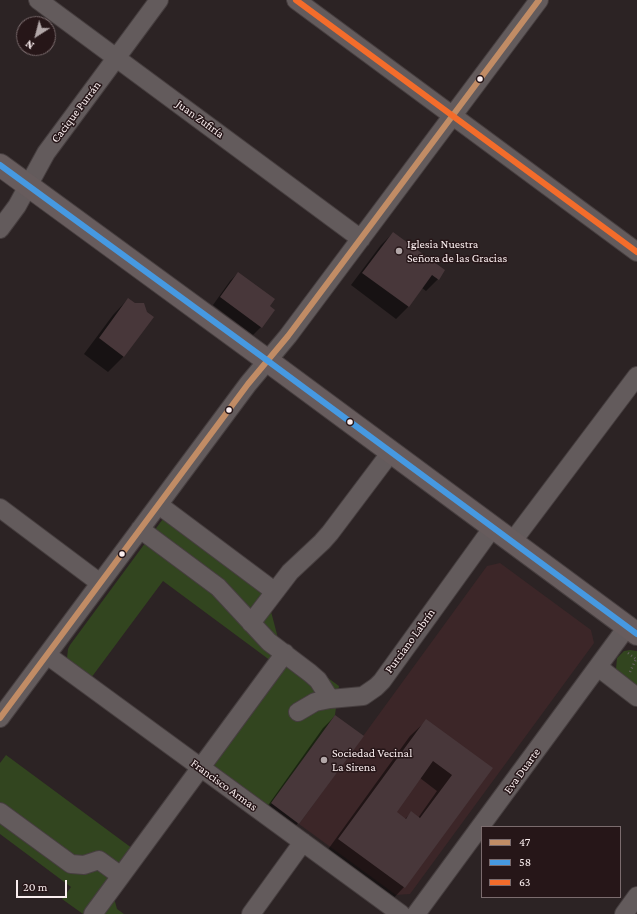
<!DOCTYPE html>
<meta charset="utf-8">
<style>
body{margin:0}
#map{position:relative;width:637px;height:914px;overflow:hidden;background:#2c2324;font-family:"Crimson Pro",serif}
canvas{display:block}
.legend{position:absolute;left:481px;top:826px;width:140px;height:72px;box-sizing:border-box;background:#261618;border:1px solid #7b6c6e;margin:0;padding:5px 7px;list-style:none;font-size:12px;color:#faeeef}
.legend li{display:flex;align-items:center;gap:8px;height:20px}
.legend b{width:20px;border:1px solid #7b6c6e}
.north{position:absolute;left:16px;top:16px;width:40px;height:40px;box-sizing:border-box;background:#261618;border:1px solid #7b6c6e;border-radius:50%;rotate:216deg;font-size:11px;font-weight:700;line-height:16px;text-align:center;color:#faeeef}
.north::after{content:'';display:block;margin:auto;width:14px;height:18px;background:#b2a7a8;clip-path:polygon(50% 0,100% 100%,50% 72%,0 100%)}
.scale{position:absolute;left:16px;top:880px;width:51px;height:18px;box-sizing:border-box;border:2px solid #faeeef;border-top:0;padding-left:5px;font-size:12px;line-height:14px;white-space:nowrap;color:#faeeef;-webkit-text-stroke:3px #261618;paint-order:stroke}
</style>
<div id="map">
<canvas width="637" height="914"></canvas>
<ul class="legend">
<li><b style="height:5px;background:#c18c65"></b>47</li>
<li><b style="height:5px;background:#4699e1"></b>58</li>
<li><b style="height:5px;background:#f36c2b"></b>63</li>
</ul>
<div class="north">N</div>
<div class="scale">20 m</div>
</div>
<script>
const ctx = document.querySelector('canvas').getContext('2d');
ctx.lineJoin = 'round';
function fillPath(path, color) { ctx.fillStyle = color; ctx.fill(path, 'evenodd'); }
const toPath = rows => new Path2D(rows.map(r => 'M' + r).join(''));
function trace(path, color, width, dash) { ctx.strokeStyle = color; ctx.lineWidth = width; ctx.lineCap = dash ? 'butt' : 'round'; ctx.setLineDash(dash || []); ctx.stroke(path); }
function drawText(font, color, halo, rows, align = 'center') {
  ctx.font = font + ' "Crimson Pro",serif'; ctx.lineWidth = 3; ctx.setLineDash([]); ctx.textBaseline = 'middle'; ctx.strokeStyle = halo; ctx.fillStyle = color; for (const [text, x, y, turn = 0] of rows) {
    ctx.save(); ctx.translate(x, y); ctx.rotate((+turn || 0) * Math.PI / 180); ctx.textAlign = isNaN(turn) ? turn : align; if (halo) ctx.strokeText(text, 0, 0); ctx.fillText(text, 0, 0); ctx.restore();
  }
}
fillPath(toPath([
 [500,563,591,630,594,643,410,894,396,895,299,824,487,566]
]), '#3c2628');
fillPath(toPath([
 [171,508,262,577,279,642,339,686,335,715,268,808,200,759,271,661,163,581,91,678,70,662,67,658,68,649,70,645],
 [630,650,637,651,637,689,618,674,616,669,617,658,624,651],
 [6,755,144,857,114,898,117,909,124,914,83,914,62,899,71,887,0,834,0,763]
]), '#32451f');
fillPath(toPath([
 [393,233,438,279,426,291,422,288,408,307,396,319,351,285,381,245],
 [238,273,269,307,261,327,253,335,213,305,230,281],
 [128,299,124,356,108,372,84,354,113,315],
 [335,716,298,823,291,831,264,811,323,728],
 [426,721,491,768,404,887,389,903,324,855,410,736],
 [420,778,437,791,418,818,411,813,405,819,395,812]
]), '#0007');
fillPath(toPath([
 [393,232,445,270,439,280,432,275,409,307,362,273],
 [238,272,275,299,270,306,275,310,262,328,220,297],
 [128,298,135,303,144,303,147,312,154,317,124,357,99,338],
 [335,715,364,736,299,824,271,803],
 [426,719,493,768,405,888,338,839],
 [433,761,452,775,420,818,411,811,406,819,397,812]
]), '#48373a');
const minor = toPath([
 [38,0,361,239],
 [296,0,637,252],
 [0,229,17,206,46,153,159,0],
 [159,505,274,591],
 [0,508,100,583],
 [140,529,218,587,269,642,310,673,318,680,330,699],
 [512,542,637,376],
 [251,623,290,572,322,542,330,533,391,452],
 [47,655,401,914],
 [598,667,637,697],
 [298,712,315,702,330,699,363,696,376,687,382,681,493,527],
 [0,718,248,384,288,336,539,0],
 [0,812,71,864,84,865,99,860,121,876],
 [93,914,285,653],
 [251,914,303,842],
 [416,914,627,627],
 [624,914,637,896]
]);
const major = toPath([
 [0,165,268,361,637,634]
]);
trace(minor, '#463e3f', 20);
trace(major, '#463e3f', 24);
trace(toPath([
 [628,653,637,660],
 [630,672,636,659]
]), '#665e60', 2.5, [1, 3]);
trace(minor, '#635b5c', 18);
trace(major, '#675c5d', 22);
trace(toPath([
 [0,718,248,384,288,336,539,0]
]), '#c18c65', 6);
trace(toPath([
 [0,165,268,361,637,634]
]), '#4699e1', 6);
trace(toPath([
 [296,0,637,252]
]), '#f36c2b', 6);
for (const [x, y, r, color] of [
 [480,79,3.5,"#faeeef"],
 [399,251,4,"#b2a7a8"],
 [229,410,3.5,"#faeeef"],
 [350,422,3.5,"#faeeef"],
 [122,554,3.5,"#faeeef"],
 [324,760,4,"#b2a7a8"]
]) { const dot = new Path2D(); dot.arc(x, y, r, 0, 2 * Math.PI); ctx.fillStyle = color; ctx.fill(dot); trace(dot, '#261618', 1.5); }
drawText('12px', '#faeeef', '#261618', [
 ["Cacique Purrán",76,112,-53],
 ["Juan Zufiría",200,119,36],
 ["Purciano Labrín",410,641,-54],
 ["Eva Duarte",522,771,-54],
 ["Francisco Armas",224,785,36]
]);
drawText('12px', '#faeeef', '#261618', [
 ["Iglesia Nuestra",407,244],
 ["Señora de las Gracias",407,258],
 ["Sociedad Vecinal",332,753],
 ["La Sirena",332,767]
], 'left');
</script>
